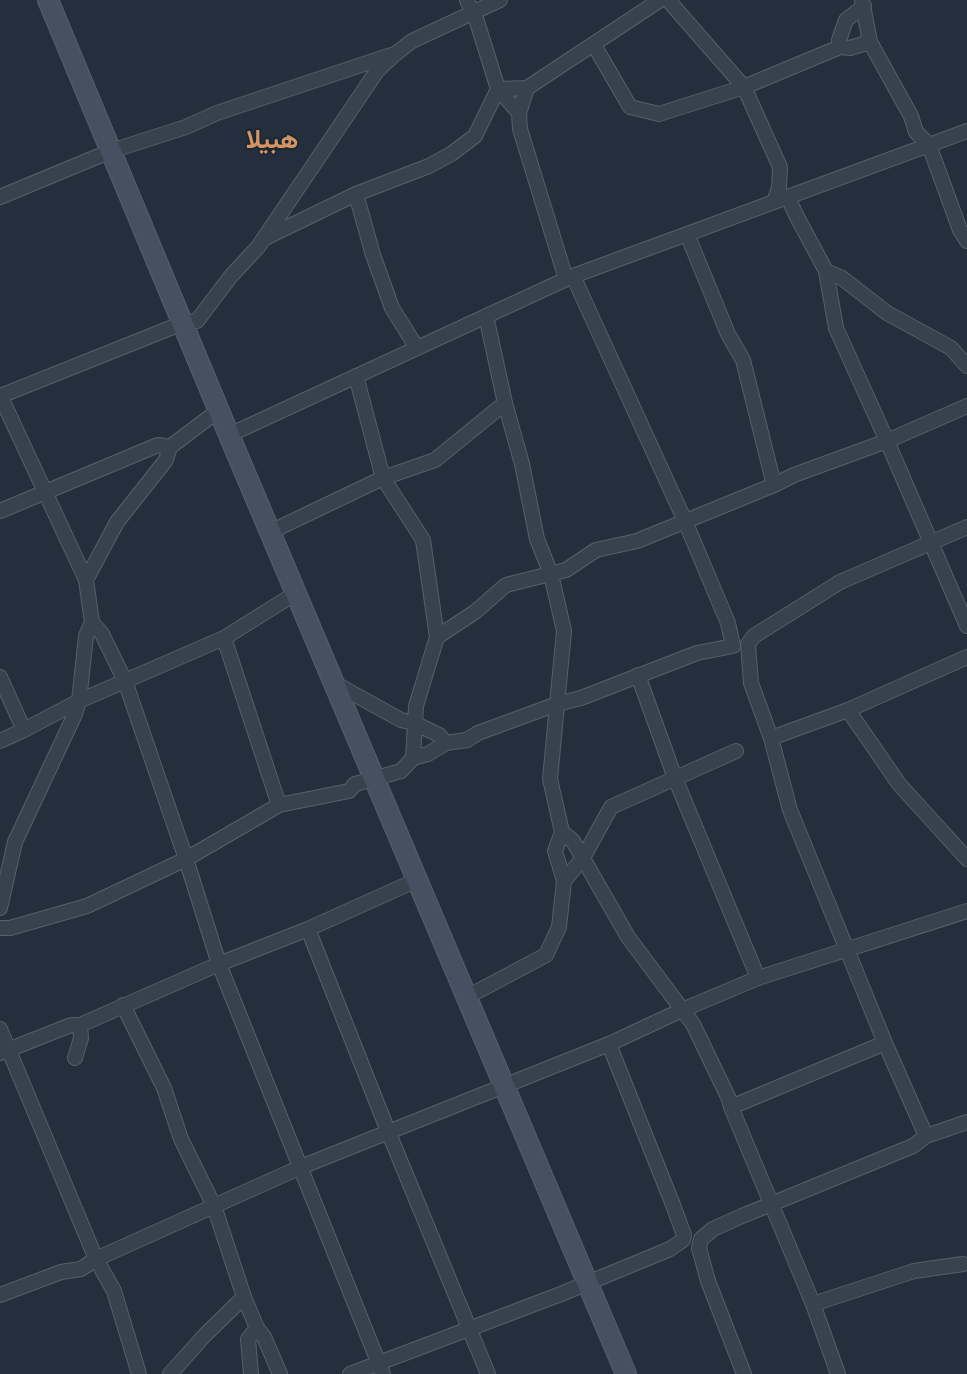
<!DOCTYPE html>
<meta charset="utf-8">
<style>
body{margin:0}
canvas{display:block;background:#242f3e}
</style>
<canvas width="967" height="1374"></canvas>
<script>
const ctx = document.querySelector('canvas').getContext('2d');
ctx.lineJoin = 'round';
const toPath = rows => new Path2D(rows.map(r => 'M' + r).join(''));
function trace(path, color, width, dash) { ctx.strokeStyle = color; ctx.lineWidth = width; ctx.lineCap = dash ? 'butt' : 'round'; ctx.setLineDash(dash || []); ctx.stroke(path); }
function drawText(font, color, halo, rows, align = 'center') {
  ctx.font = font + ' "Open Sans",Vazirmatn,sans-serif'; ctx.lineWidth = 4; ctx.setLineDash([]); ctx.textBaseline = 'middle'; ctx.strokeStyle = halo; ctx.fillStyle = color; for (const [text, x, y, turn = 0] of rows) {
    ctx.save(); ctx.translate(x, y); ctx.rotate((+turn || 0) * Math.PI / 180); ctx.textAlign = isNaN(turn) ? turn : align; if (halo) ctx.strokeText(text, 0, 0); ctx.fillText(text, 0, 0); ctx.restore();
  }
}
const street = toPath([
 [467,0,471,10,474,12,498,89,519,113],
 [668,0,744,87,780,167,779,188,774,202],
 [862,0,870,42,911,116,916,132,929,145,960,230,967,241],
 [594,45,630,107,659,114,744,87,840,47,850,48,870,42],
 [840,47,839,40,846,20,864,6],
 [0,197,111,151,186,127,217,113,391,55],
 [788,197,796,215,826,271,836,328,887,441,967,626],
 [687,234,728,334,743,360,774,485,794,475,887,441,967,406],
 [265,238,356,194],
 [826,271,842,278,887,313,951,348,967,366],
 [566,279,520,129,519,113,527,88,660,0],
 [417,348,392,308,373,255,356,194,429,166,451,154,475,136,498,89,527,88],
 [356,376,383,478,423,540,437,637,416,706,413,758],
 [0,395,86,580,92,622,86,636,79,701,75,714,15,842,0,908],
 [0,396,183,323,197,321,231,276,258,247,377,71,394,55,412,41,500,0],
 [229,435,573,276,967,131],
 [0,511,158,445,170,447],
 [270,532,383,478,435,460,505,403],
 [86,580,117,522,166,460,170,447,219,410],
 [92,622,102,634,125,681,186,859,219,964,383,1374],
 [437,637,475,612,506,585,566,570,596,550,637,541,774,485],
 [224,638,279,805],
 [638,675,675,778,758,978],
 [0,677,24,730],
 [334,683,401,720,414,723,439,735,446,743],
 [848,710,899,784,967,859],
 [771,738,848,710,967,657],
 [0,741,24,730,79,701,224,638,296,593],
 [562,832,573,841,628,937,693,1024,729,1099,731,1107,813,1304,838,1374],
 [564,881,583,858,611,807,736,751],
 [0,928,10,928,87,906,186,859,279,805,349,791,355,784,401,771,413,758,428,754,446,743,467,740,478,733,557,704,581,698,697,653,733,646,728,623,685,521,573,276],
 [308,929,388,1131,488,1374],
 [467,997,546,955,559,927,564,881,555,851,562,832,550,779,564,631,551,574,537,539,522,464,505,403,486,316],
 [123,1005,164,1088,181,1139,214,1206,244,1297,257,1328,264,1337,280,1374],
 [0,1029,96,1259,114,1291,139,1374],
 [0,1053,71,1025,80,1025,219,964,308,929,417,880],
 [75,1058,81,1038,80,1025],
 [731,1107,885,1043],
 [926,1136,885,1043,790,810,771,738,751,683,748,644,754,636,840,582,967,527],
 [0,1295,61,1272,81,1269,96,1259,301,1167,609,1044,682,1010,758,978,967,911],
 [813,1304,914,1271,963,1264],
 [170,1374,205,1335,244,1297],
 [251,1374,248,1339,257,1328],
 [350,1374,561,1294,670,1249,683,1240,684,1235,673,1205,609,1044],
 [744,1374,708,1281,699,1248,701,1239,713,1229,742,1216,913,1146,926,1136,967,1122]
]);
const secondary = toPath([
 [48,0,229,435,626,1374]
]);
trace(street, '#565f6c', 16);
trace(secondary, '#565f6c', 22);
trace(street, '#38414e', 14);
trace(secondary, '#465061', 20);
drawText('bold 26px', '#d59563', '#1d2633', [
 ["هبيلا",272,141]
]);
</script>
